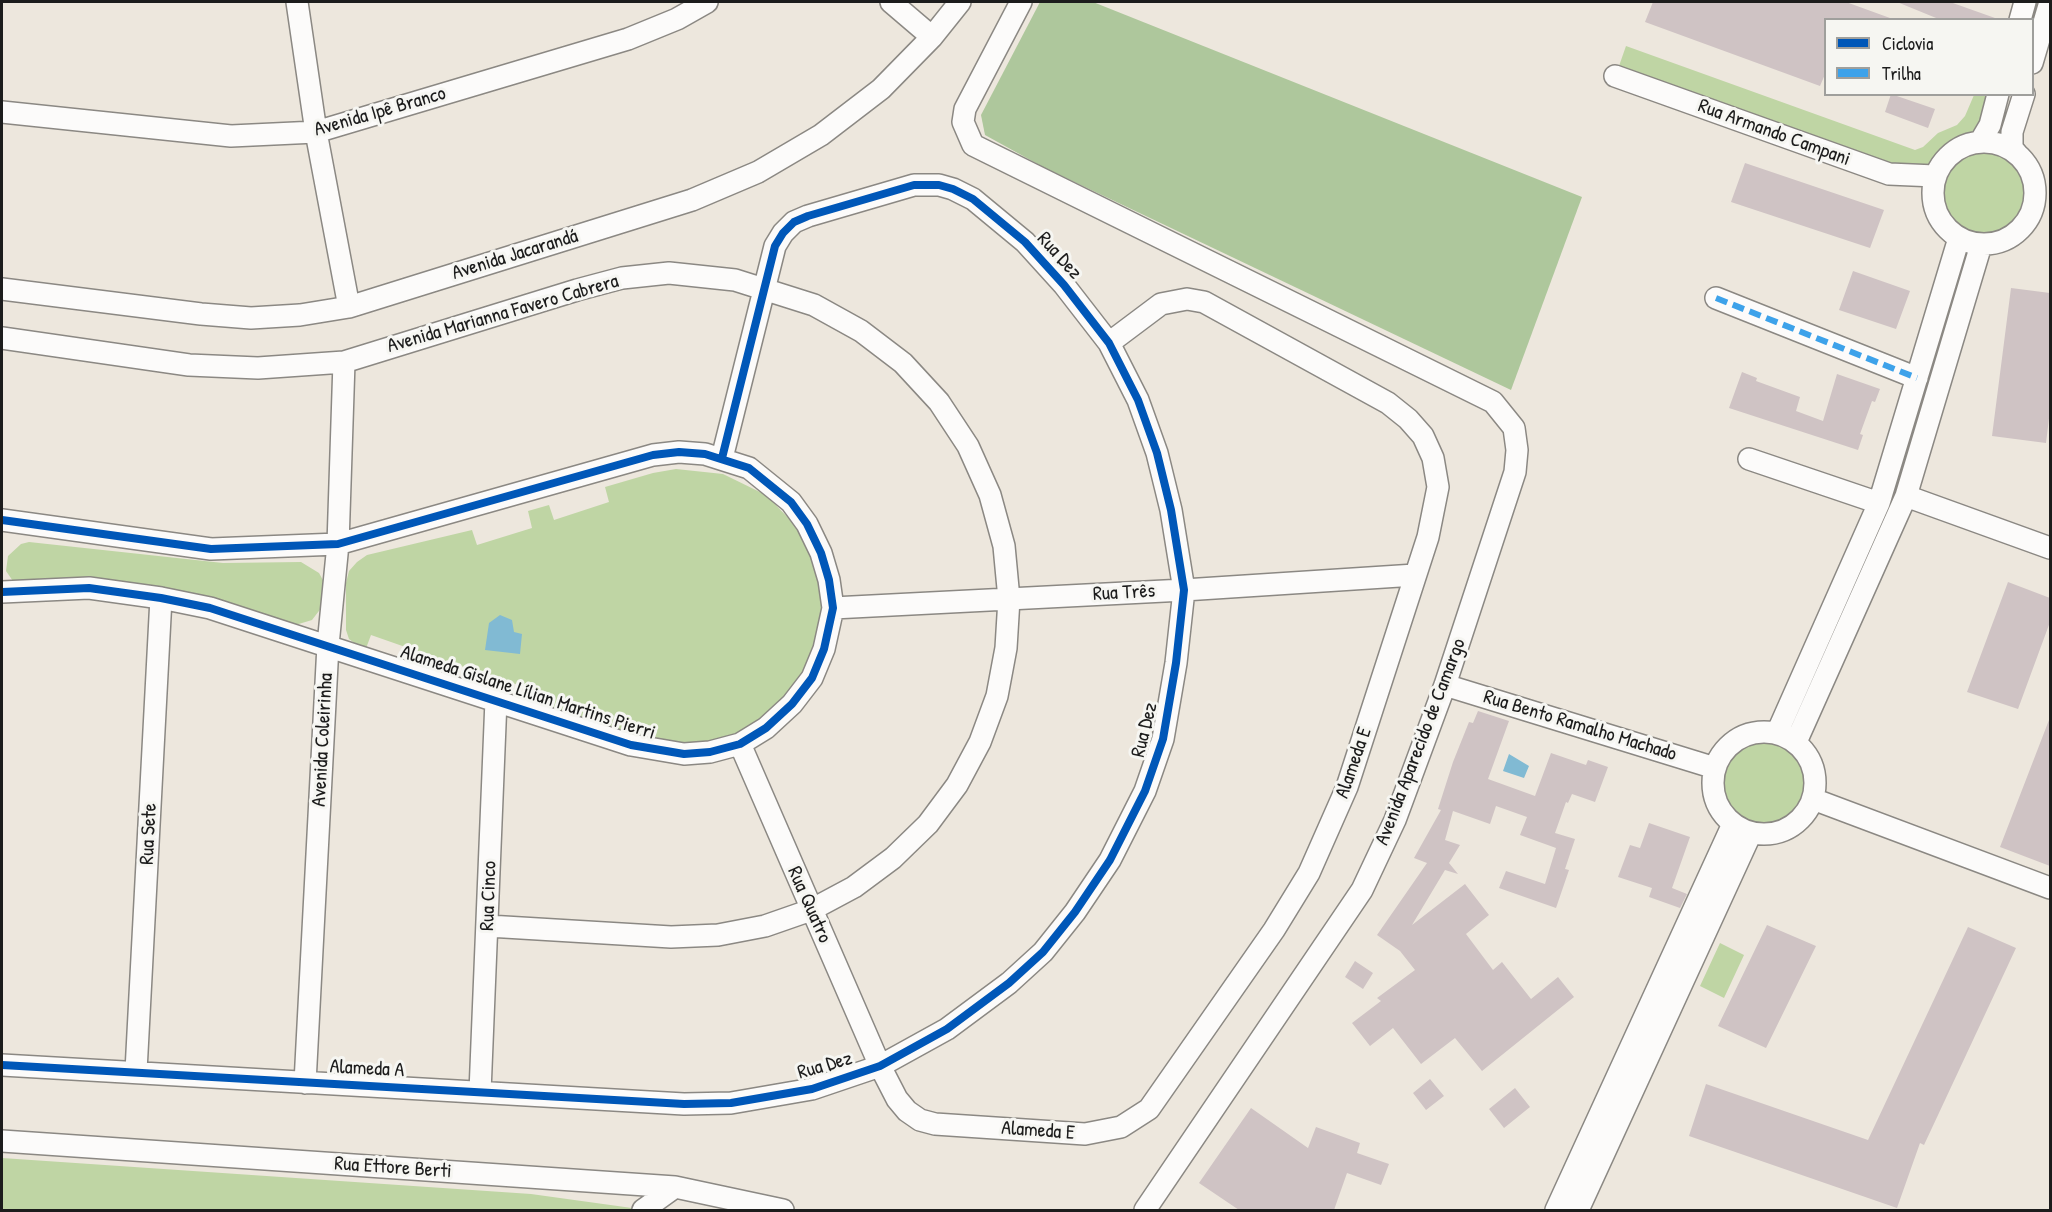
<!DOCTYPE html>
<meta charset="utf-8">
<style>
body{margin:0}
#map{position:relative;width:2052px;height:1212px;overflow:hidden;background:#ede7dd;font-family:"Patrick Hand",sans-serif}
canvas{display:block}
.frame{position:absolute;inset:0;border:3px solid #1c1c1c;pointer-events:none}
.legend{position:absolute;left:1824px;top:18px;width:210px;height:78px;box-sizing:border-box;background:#f6f6f2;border:2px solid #9f9f9c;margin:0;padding:8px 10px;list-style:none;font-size:18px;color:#1c1c1c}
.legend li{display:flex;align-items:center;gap:12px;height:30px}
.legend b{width:30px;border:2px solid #9f9f9c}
</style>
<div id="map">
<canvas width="2052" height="1212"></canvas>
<div class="frame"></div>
<ul class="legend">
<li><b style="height:8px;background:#0057b8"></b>Ciclovia</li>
<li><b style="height:8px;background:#3da2ea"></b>Trilha</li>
</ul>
</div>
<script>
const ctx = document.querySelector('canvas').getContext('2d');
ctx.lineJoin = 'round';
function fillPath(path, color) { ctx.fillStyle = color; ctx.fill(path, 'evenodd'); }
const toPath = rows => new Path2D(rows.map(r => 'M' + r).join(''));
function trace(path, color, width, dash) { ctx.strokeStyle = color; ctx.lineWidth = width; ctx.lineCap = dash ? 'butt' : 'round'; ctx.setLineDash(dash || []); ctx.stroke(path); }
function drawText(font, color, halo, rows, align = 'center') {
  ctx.font = font + ' "Patrick Hand",sans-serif'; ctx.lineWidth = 6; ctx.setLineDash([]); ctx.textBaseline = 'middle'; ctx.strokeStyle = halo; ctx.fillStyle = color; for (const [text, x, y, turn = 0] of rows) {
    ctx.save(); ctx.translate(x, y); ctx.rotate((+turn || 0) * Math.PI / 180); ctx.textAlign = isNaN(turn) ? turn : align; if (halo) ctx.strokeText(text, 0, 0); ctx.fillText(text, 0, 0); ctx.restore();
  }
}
fillPath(toPath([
 [1626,46,1915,150,1923,147,1938,133,1957,125,1965,116,1974,95,1991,95,1981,128,1972,142,1949,151,1927,169,1906,170,1619,66],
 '1940 194a43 43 0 1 1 86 0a43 43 0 1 1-86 0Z',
 [676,469,723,474,766,495,799,529,811,550,823,596,823,619,800,687,747,734,678,749,547,712,552,696,455,664,450,680,406,665,411,649,371,635,365,651,349,639,346,630,346,583,349,571,357,562,367,555,472,530,477,545,532,528,528,511,549,505,554,520,609,502,605,487,653,473],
 [29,542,223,563,301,562,319,573,324,582,325,603,312,620,292,626,15,584,6,571,8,556,21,544],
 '1721 783a43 43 0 1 1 86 0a43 43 0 1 1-86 0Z',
 [1720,943,1744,955,1724,998,1700,986],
 [2,1158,531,1194,632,1208,629,1210,2,1210]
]), '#bfd5a4');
fillPath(toPath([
 [1040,2,1093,2,1582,197,1511,390,1043,167,985,135,981,115]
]), '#aec79c');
fillPath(toPath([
 [500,615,512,620,514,632,522,634,520,654,485,650,489,623],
 [1509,754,1529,766,1524,778,1503,771]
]), '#81bad3');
fillPath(toPath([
 [1653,2,1846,2,1890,18,1826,20,1826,72,1820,86,1645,22],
 [1897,2,1950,2,1995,18,1941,20],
 [1891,94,1935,109,1928,128,1885,112],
 [1745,163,1884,210,1870,248,1731,202],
 [1853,271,1910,291,1896,329,1839,310],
 [2011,288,2050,293,2050,410,2046,443,1992,436],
 [1742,372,1757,378,1756,381,1800,397,1796,411,1823,421,1837,374,1880,389,1875,402,1872,401,1860,434,1863,435,1858,450,1729,408],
 [2008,582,2050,598,2050,622,2018,709,1967,692],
 [1478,711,1509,721,1488,779,1535,796,1551,753,1586,765,1588,760,1608,767,1595,802,1572,794,1568,803,1566,802,1555,833,1575,839,1565,869,1569,870,1556,908,1499,888,1506,871,1545,884,1556,848,1520,835,1527,817,1496,806,1490,824,1453,811,1445,840,1460,845,1449,863,1458,874,1445,870,1412,925,1465,884,1489,915,1466,934,1493,970,1502,962,1531,999,1558,977,1574,997,1482,1071,1455,1038,1421,1064,1393,1028,1370,1046,1352,1023,1381,1001,1377,998,1415,970,1400,951,1377,935,1427,863,1414,858,1441,810,1438,809,1453,762,1469,722,1473,723],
 [2049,720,2050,721,2050,866,2000,847],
 [1649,823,1690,837,1672,888,1687,894,1680,908,1649,897,1652,888,1618,877,1630,845,1640,848],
 [1767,925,1816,946,1766,1048,1718,1026],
 [1968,927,2016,948,1924,1145,1920,1143,1897,1208,1689,1136,1706,1084,1868,1140],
 [1355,961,1373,973,1363,989,1345,977],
 [1430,1079,1444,1096,1426,1110,1413,1093],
 [1515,1088,1530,1107,1504,1128,1489,1109],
 [1251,1108,1308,1148,1316,1127,1360,1143,1357,1153,1389,1164,1381,1185,1347,1173,1334,1210,1239,1210,1199,1183]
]), '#cfc3c4');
const minor = toPath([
 [297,2,316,132,349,307],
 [891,2,932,37],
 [1021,2,965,109,963,122,973,145,1493,402,1514,428,1517,450,1515,472,1445,685,1395,820,1362,890,1145,1210],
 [2020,20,2025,2],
 [2032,63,2050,2],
 [1615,76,1889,174,1935,176],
 [2,112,231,136,316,132,628,39,677,19,707,2],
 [1980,142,1990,125,1998,94],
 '1933 193a51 51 0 1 1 102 0a51 51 0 1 1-102 0Z',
 [2017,154,2012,148,2012,132,2024,94],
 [2,289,201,314,251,318,300,315,349,307,692,200,758,172,821,135,881,89,932,37,960,2],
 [1716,298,1917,378],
 [2,338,189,365,258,368,344,362,577,290,622,278,669,273,735,280,814,305,861,331,903,363,939,402,968,446,990,495,1004,546,1009,599,1006,648,997,696,980,742,957,785,928,824,893,858,854,887,811,910,765,926,718,935,671,937,488,926],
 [1749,459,1879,503],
 [1906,496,2050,548],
 [2,520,211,549,338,544,653,455,679,452,705,454,749,468,791,502,807,524,821,553,829,580,833,608,824,649,812,678,792,704,766,728,740,744,710,752,684,754,631,745,210,608,161,598,89,588,2,592],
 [833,608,1184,590,1415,575],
 [1445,685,1715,768],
 '1713 783a51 51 0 1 1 102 0a51 51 0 1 1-102 0Z',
 [1777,733,1879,503,1959,238],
 [1796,742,1906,496,1981,245],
 [740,744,880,1066,897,1099,907,1111,920,1120,935,1124,1085,1134,1121,1127,1149,1109,1274,930,1309,873,1347,787,1428,537,1438,487,1433,458,1423,436,1408,419,1388,403,1204,302,1187,299,1161,304,1109,343],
 [1813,799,2050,888],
 [2,1065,684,1104,731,1103,812,1089,880,1066,947,1029,1009,983,1043,952,1075,912,1110,860,1145,791,1163,739,1176,663,1184,590,1171,510,1157,453,1138,400,1109,343,1064,285,1025,242,973,199,953,189,939,185,914,185,808,216,794,222,783,233,775,246,722,458],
 [136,1071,161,598],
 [305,1083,328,645,338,544,344,362],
 [480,1092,496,700],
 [2,1141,675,1187,783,1210],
 [643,1210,675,1187],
 [1556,1210,1733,824],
 [1578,1210,1751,833]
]);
trace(minor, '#8b8883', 24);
trace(minor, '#fcfbfa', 21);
trace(toPath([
 [1716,298,1917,378]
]), '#3da2ea', 6, [12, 6]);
trace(toPath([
 [2,520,211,549,338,544,653,455,679,452,705,454,749,468,791,502,807,524,821,553,829,580,833,608,824,649,812,678,792,704,766,728,740,744,710,752,684,754,631,745,210,608,161,598,89,588,2,592],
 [2,1065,684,1104,731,1103,812,1089,880,1066,947,1029,1009,983,1043,952,1075,912,1110,860,1145,791,1163,739,1176,663,1184,590,1171,510,1157,453,1138,400,1109,343,1064,285,1025,242,973,199,953,189,939,185,914,185,808,216,794,222,783,233,775,246,722,458]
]), '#0057b8', 8);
drawText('20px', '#1c1c1c', '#f6f6f2', [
 ["Avenida Ipê Branco",380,112,-16],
 ["Rua Armando Campani",1774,133,20],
 ["Avenida Jacarandá",515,255,-17],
 ["Rua Dez",1059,256,48],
 ["Avenida Marianna Favero Cabrera",503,314,-16],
 ["Rua Três",1124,593,-3],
 ["Alameda Gislane Lílian Martins Pierri",528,693,18],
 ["Rua Bento Ramalho Machado",1580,726,17],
 ["Rua Dez",1145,730,-76],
 ["Avenida Coleirinha",323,740,-87],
 ["Avenida Aparecido de Camargo",1421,742,-69],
 ["Alameda E",1354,763,-71],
 ["Rua Sete",149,834,-87],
 ["Rua Cinco",489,896,-88],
 ["Rua Quatro",809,905,66],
 ["Rua Dez",825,1066,-16],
 ["Alameda A",367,1069,3],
 ["Alameda E",1038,1131,4],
 ["Rua Ettore Berti",393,1168,4]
]);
</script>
